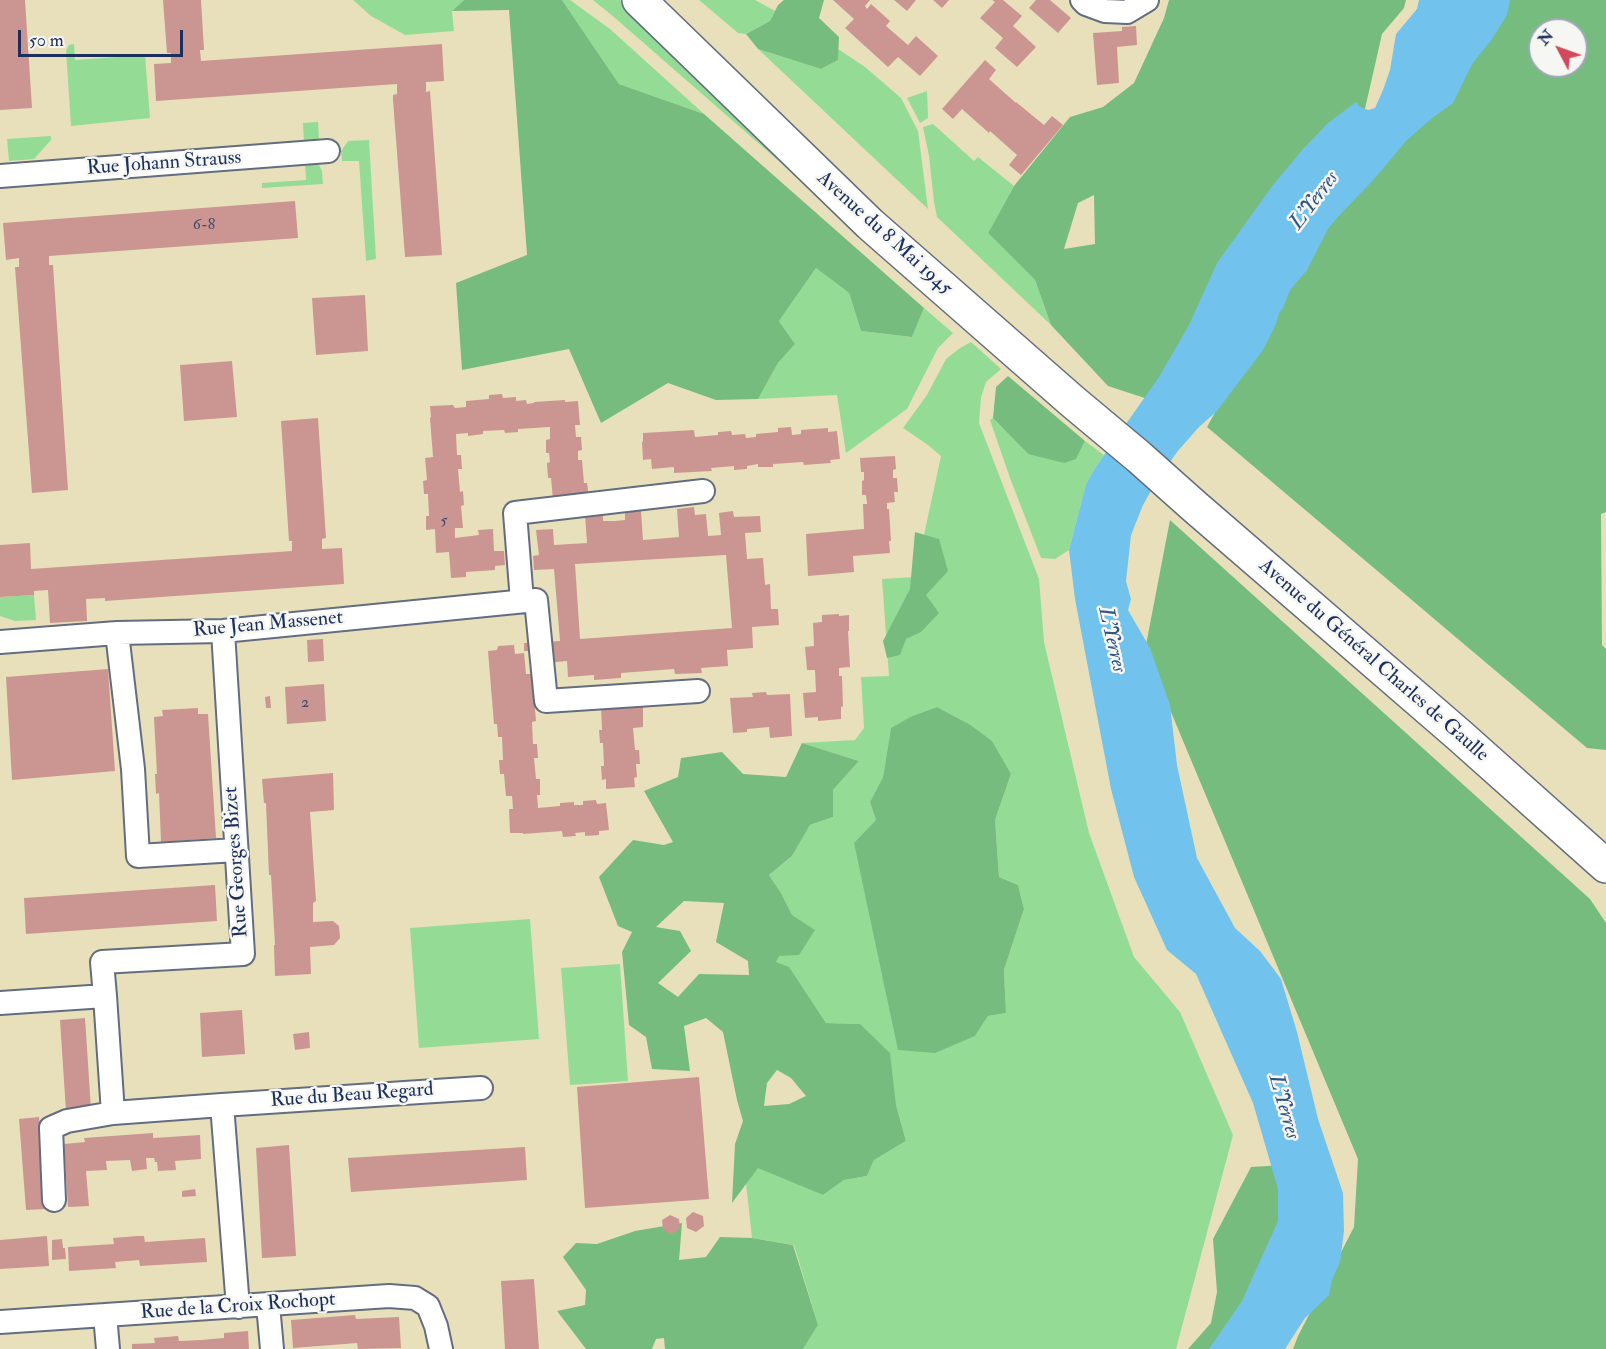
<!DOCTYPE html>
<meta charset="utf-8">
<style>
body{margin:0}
#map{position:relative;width:1606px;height:1349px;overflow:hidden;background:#e8e0bb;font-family:"IM FELL Double Pica",serif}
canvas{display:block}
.north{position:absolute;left:1528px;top:18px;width:60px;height:60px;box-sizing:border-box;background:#f6f6f2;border:2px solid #9ea6b7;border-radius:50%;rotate:311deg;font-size:16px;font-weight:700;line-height:24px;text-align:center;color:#1b2f5e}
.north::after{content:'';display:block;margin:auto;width:21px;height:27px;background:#d1495b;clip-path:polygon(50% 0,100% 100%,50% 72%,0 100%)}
.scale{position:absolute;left:18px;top:30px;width:165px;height:27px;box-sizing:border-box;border:3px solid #1b2f5e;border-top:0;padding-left:8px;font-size:18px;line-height:21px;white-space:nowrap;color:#1b2f5e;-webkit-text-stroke:4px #f6f6f2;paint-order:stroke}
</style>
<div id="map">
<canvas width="1606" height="1349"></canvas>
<div class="north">N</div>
<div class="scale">50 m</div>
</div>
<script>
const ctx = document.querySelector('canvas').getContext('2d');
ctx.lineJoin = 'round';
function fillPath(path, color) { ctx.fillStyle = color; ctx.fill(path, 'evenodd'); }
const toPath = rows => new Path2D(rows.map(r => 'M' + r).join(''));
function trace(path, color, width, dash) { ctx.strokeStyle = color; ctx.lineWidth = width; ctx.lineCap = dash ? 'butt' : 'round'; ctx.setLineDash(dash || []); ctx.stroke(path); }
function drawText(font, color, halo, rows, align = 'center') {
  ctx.font = font + ' "IM FELL Double Pica",serif'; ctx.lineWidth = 5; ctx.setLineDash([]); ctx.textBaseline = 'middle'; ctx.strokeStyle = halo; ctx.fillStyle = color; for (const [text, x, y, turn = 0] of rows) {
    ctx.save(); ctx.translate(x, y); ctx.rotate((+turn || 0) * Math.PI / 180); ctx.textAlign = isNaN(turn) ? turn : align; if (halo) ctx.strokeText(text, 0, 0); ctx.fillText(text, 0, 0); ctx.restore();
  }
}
fillPath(toPath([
 [353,0,464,0,452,11,454,31,405,35,371,16],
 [562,0,570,0,610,29,704,114,619,84],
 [593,0,620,0,812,190,615,18],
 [699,0,755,0,775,11,770,21,746,34,738,33],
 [74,44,75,60,145,55,150,118,71,126,66,50,69,45],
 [758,49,821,69,838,60,838,49,865,67,901,98,918,131,928,209],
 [927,91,928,118,920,123,907,98],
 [318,122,319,138,316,142,304,144,303,123],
 [933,124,974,161,978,157,1014,186,988,233,1035,280,1051,325,937,217,934,202,929,156,923,127],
 [51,136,51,140,34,159,9,161,7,139],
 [369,140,376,259,366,261,359,161,342,161,341,151,348,141],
 [305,163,314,163,319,165,322,171,323,184,262,188,262,183,306,180],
 [816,268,849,293,861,331,912,337,924,308,953,333,938,348,907,409,846,453,837,395,758,399,778,363,795,344,779,321],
 [971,342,1001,369,986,382,981,397,979,423,1039,579,1044,642,1089,833,1134,957,1180,1012,1233,1135,1176,1349,803,1349,818,1325,794,1245,752,1238,746,1183,758,1167,823,1195,844,1180,867,1176,874,1160,906,1141,896,1105,860,1024,826,1023,789,968,776,962,792,915,781,893,769,875,792,856,810,825,833,817,833,790,859,761,802,743,855,740,864,728,861,677,889,676,882,579,915,577,941,456,928,445,903,428,927,395,946,359,960,348],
 [937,707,969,724,1011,774,995,820,999,877,1018,885,1024,909,1004,970,1006,1013,988,1016,975,1036,854,844,876,820,870,802,883,777,891,729,912,716],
 [993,418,1028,454,1076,459,1085,441,1104,455,1095,468,1086,484,1069,550,1055,559,1041,558,1010,478,990,420],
 [34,595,36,620,15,621,0,616,0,597],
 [530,919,539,1039,419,1048,410,928],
 [620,964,628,1081,570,1085,561,968]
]), '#94dc96');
fillPath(toPath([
 [464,0,562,0,619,84,704,114,924,308,912,337,861,331,849,293,816,268,779,321,795,344,778,363,758,399,716,400,668,383,601,423,569,349,462,370,456,283,527,255,509,10,452,11],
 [784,0,824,0,819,18,839,37,838,60,821,69,758,49,746,34,770,21,778,5],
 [1169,0,1406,0,1404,8,1382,34,1362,122,1154,401,1108,386,1051,325,1035,280,988,233,1014,186,1070,117,1103,107,1134,83,1164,18],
 [1094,195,1095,244,1064,249,1078,203],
 [1492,0,1606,0,1606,512,1601,514,1602,645,1606,649,1606,750,1587,748,1207,427,1255,339,1344,194],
 [1540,30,1576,30,1576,66,1540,66],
 [1008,376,1085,441,1076,459,1064,463,1028,454,993,418,996,387],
 [1170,520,1590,899,1606,923,1606,1349,1293,1349,1298,1336,1354,1227,1358,1159,1145,650],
 [915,532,939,539,948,571,926,595,939,613,921,632,906,639,900,655,887,658,883,641,910,589],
 [937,707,969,724,992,741,1011,774,995,820,999,877,1018,885,1024,909,1004,970,1006,1013,988,1016,975,1036,935,1053,898,1050,854,843,876,820,870,802,883,777,891,728,912,716],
 [802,743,859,761,833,790,833,817,810,825,792,856,769,875,781,893,792,915,815,930,799,955,779,956,776,962,789,967,826,1023,860,1024,890,1053,896,1105,906,1141,874,1160,867,1176,844,1180,823,1195,758,1168,732,1203,735,1144,743,1121,737,1100,723,1032,706,1018,684,1026,690,1071,652,1069,646,1037,629,1025,622,952,632,932,618,926,599,877,633,840,664,845,673,842,644,791,678,777,681,758,722,752,743,774,786,777],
 [684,901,724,903,716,942,748,961,749,975,699,974,678,997,658,983,691,951,680,931,656,927],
 [777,1070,791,1078,806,1096,789,1104,764,1106,767,1083],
 [1284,1165,1286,1219,1227,1349,1188,1349,1211,1323,1217,1292,1213,1239,1251,1167],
 [682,1223,679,1260,706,1257,720,1237,752,1238,793,1245,818,1325,803,1349,665,1349,664,1338,656,1339,652,1349,586,1349,557,1311,585,1305,586,1290,563,1257,576,1243,597,1244,635,1231]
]), '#77bc7f');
fillPath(toPath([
 [1419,0,1510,0,1507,15,1492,39,1472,64,1453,103,1432,118,1406,141,1375,178,1336,219,1328,229,1307,270,1290,290,1283,308,1279,313,1276,324,1263,350,1216,412,1199,427,1177,452,1156,482,1143,505,1131,535,1126,581,1131,599,1128,610,1150,648,1170,705,1177,765,1197,858,1235,928,1260,951,1281,979,1297,1032,1318,1119,1343,1193,1344,1231,1340,1262,1332,1280,1329,1295,1305,1318,1285,1349,1209,1349,1242,1301,1278,1221,1278,1189,1253,1103,1196,974,1167,950,1134,877,1111,789,1075,599,1069,550,1086,484,1095,468,1159,377,1189,325,1217,263,1273,185,1303,149,1328,123,1356,102,1360,107,1368,110,1375,108,1383,90,1390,70,1396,34,1417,9]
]), '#71c3ed');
fillPath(toPath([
 [0,0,25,0,32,108,0,110],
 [163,0,201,0,204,50,200,50,201,61,442,44,444,81,426,82,426,92,430,91,442,255,405,257,393,100,393,95,397,94,397,84,156,101,154,64,171,63,171,53,167,53],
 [833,0,870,0,865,6,867,9,871,4,890,21,886,26,908,45,916,36,938,56,920,76,898,57,888,67,845,28,854,19],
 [894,0,916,0,907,11],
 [933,0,949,0,942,8],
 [992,0,1003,0,1022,16,1013,26,1036,47,1017,67,995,48,1003,38,980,18,995,2],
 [1036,0,1050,0,1071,18,1058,33,1029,8],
 [1136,26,1137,45,1117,47,1119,83,1097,85,1093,33,1122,31,1122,27],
 [985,60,996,70,989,79,1016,103,1016,102,1044,125,1052,116,1063,125,1021,175,1009,165,1017,155,990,131,989,133,962,109,953,119,942,109],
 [295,201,298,238,49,256,49,265,53,265,68,490,32,493,15,267,19,267,19,258,6,260,3,223],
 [365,295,368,351,316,355,312,298],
 [232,361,237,417,184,421,180,365],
 [502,394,503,398,516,397,516,401,526,400,527,404,534,403,534,402,565,400,565,402,578,401,580,425,575,425,576,437,581,437,582,450,578,451,578,460,582,460,584,483,587,483,589,497,553,499,551,478,548,478,547,463,550,462,549,453,546,453,546,440,550,439,550,427,518,429,518,432,505,433,504,430,483,431,483,434,468,436,468,433,456,434,457,455,461,455,462,469,458,469,460,492,463,491,464,505,461,506,463,528,455,528,455,538,479,535,478,530,493,529,494,551,504,551,505,565,495,566,495,570,466,572,466,577,451,578,449,552,436,553,435,529,426,530,426,516,429,516,428,494,424,494,423,481,427,480,425,458,433,457,430,418,431,417,430,406,453,405,455,408,466,407,466,401,489,399,489,395],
 [318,418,326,538,322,539,322,549,342,548,344,584,105,601,105,598,86,599,87,621,50,623,48,590,34,591,34,595,0,597,0,545,30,543,31,569,292,551,292,541,289,541,281,421],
 [791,427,792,435,801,434,801,430,814,429,828,428,828,432,837,431,840,459,830,460,831,463,804,465,803,462,773,464,773,467,758,467,758,464,747,466,747,469,734,470,734,466,711,468,712,471,674,473,674,467,652,469,651,459,643,460,642,442,643,442,643,433,694,430,695,437,718,435,718,432,731,431,732,435,745,434,746,438,756,437,756,434,778,432,778,428],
 [895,456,896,469,893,470,893,478,897,478,898,492,894,492,895,502,887,503,887,509,889,509,891,541,889,541,890,553,853,556,854,572,808,576,806,534,864,529,863,504,867,504,866,495,862,495,862,481,864,480,864,472,861,472,860,458],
 [694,507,695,515,706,514,708,536,721,535,719,513,733,511,734,517,760,516,761,532,745,533,747,559,763,558,765,585,770,584,771,609,778,609,779,625,752,627,753,648,727,650,728,666,701,668,702,673,675,674,674,669,621,673,621,678,594,680,594,675,568,677,567,661,534,664,533,651,524,651,524,643,560,641,554,569,534,570,533,556,539,555,536,530,553,529,554,545,587,543,585,515,603,514,603,521,615,521,625,520,625,512,641,511,643,540,679,537,677,509],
 [726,555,732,628,580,639,575,564],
 [839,614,839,616,849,615,849,631,848,631,850,667,839,668,839,676,842,676,843,706,841,707,841,719,818,721,818,717,805,718,803,693,816,692,815,670,807,670,805,647,814,646,813,623,822,622,822,615],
 [323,639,324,661,308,662,307,640],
 [514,645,515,654,524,653,526,674,532,674,536,721,532,722,533,744,537,744,538,758,534,758,536,779,540,779,540,795,537,795,538,808,560,806,560,803,574,802,574,805,583,805,583,801,596,800,597,804,606,803,609,830,599,831,599,835,585,836,585,832,575,833,576,836,563,837,562,831,523,834,523,833,510,833,509,809,513,809,512,796,506,796,504,774,500,774,499,760,503,760,502,737,498,737,497,724,494,724,488,651,497,650,498,646],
 [108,669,115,771,12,780,6,677],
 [324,684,326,721,287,724,285,687],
 [766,692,767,695,790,694,792,736,770,738,769,727,747,729,747,732,733,733,730,698,753,697,752,693],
 [270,696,271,708,266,708,265,697],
 [643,704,643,727,633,728,635,750,639,750,640,764,636,764,637,777,634,778,635,787,606,789,606,779,602,780,601,766,604,766,603,743,600,743,599,730,602,730,601,707],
 [198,708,198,714,208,714,216,838,161,842,159,793,156,794,155,774,157,774,154,717,163,716,162,710],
 [333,773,334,810,310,812,316,901,313,903,313,922,333,921,339,926,340,938,334,945,310,947,311,974,275,976,274,945,275,945,271,875,269,875,266,803,264,803,262,779],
 [215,885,217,921,26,934,24,898],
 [242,1010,245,1054,202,1057,200,1013],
 [85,1018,91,1109,66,1111,60,1020],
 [309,1032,310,1048,295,1050,293,1034],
 [699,1077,709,1199,585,1208,577,1087],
 [39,1117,46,1209,26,1210,19,1119],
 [153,1133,153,1138,200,1135,201,1159,175,1161,176,1170,158,1171,157,1162,155,1162,154,1158,146,1158,147,1169,132,1171,130,1160,106,1161,107,1170,86,1171,89,1206,68,1207,64,1144,85,1142,84,1138],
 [289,1145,296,1256,262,1258,256,1148],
 [525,1147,527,1180,351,1192,348,1158],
 [195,1189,196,1196,182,1197,182,1191],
 [693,1212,703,1216,704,1226,696,1232,687,1228,686,1218],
 [670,1215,679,1219,680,1228,672,1234,663,1230,662,1220],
 [47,1236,49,1266,0,1269,0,1240],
 [137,1236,144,1236,145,1242,205,1238,207,1262,140,1266,139,1260,115,1262,116,1268,69,1271,68,1247,114,1244,113,1238],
 [62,1239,63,1248,65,1248,66,1259,52,1260,52,1240],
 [534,1279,539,1349,505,1349,501,1281],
 [355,1315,356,1319,399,1317,401,1348,358,1349,357,1343,293,1348,291,1320],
 [248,1331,249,1349,132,1349,132,1344,155,1343,154,1338,178,1336,179,1341,201,1340,224,1338,224,1333]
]), '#cb9691');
const minor = toPath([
 [1082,0,1086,4,1105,11,1127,12,1147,0],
 [0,176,328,151],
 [522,601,515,513,703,491],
 [117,633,133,769,138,856,236,850],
 [0,642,117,633,223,631,536,600,546,701,698,691],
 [105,996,102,962,243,954,223,631],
 [0,1003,105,996,113,1113,222,1105,238,1307],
 [222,1105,481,1088],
 [54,1200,51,1128,67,1121,113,1113],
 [268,1305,272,1349],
 [105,1315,108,1349],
 [0,1322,389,1296,415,1298,428,1306,436,1326,441,1349]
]);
const secondary = toPath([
 [639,0,870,224,1072,401,1139,457,1194,506,1459,735,1606,866]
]);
trace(minor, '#636d7f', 26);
trace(secondary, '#636d7f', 36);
trace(minor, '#fff', 22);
trace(secondary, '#fff', 33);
drawText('16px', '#47496b', null, [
 ["6-8",204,226],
 ["5",444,522],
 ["2",305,704]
]);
drawText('20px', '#1b2f5e', '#f6f6f2', [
 ["Rue Johann Strauss",164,164,-4],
 ["Avenue du 8 Mai 1945",884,234,42],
 ["Rue Jean Massenet",268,625,-5],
 ["Avenue du Général Charles de Gaulle",1373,661,41],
 ["Rue Georges Bizet",237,862,-94],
 ["Rue du Beau Regard",352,1096,-4],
 ["Rue de la Croix Rochopt",238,1307,-4]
]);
drawText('italic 21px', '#305482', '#f6f6f2', [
 ["L'Yerres",1315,201,-53],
 ["L'Yerres",1111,640,77],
 ["L'Yerres",1283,1107,74]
]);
</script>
